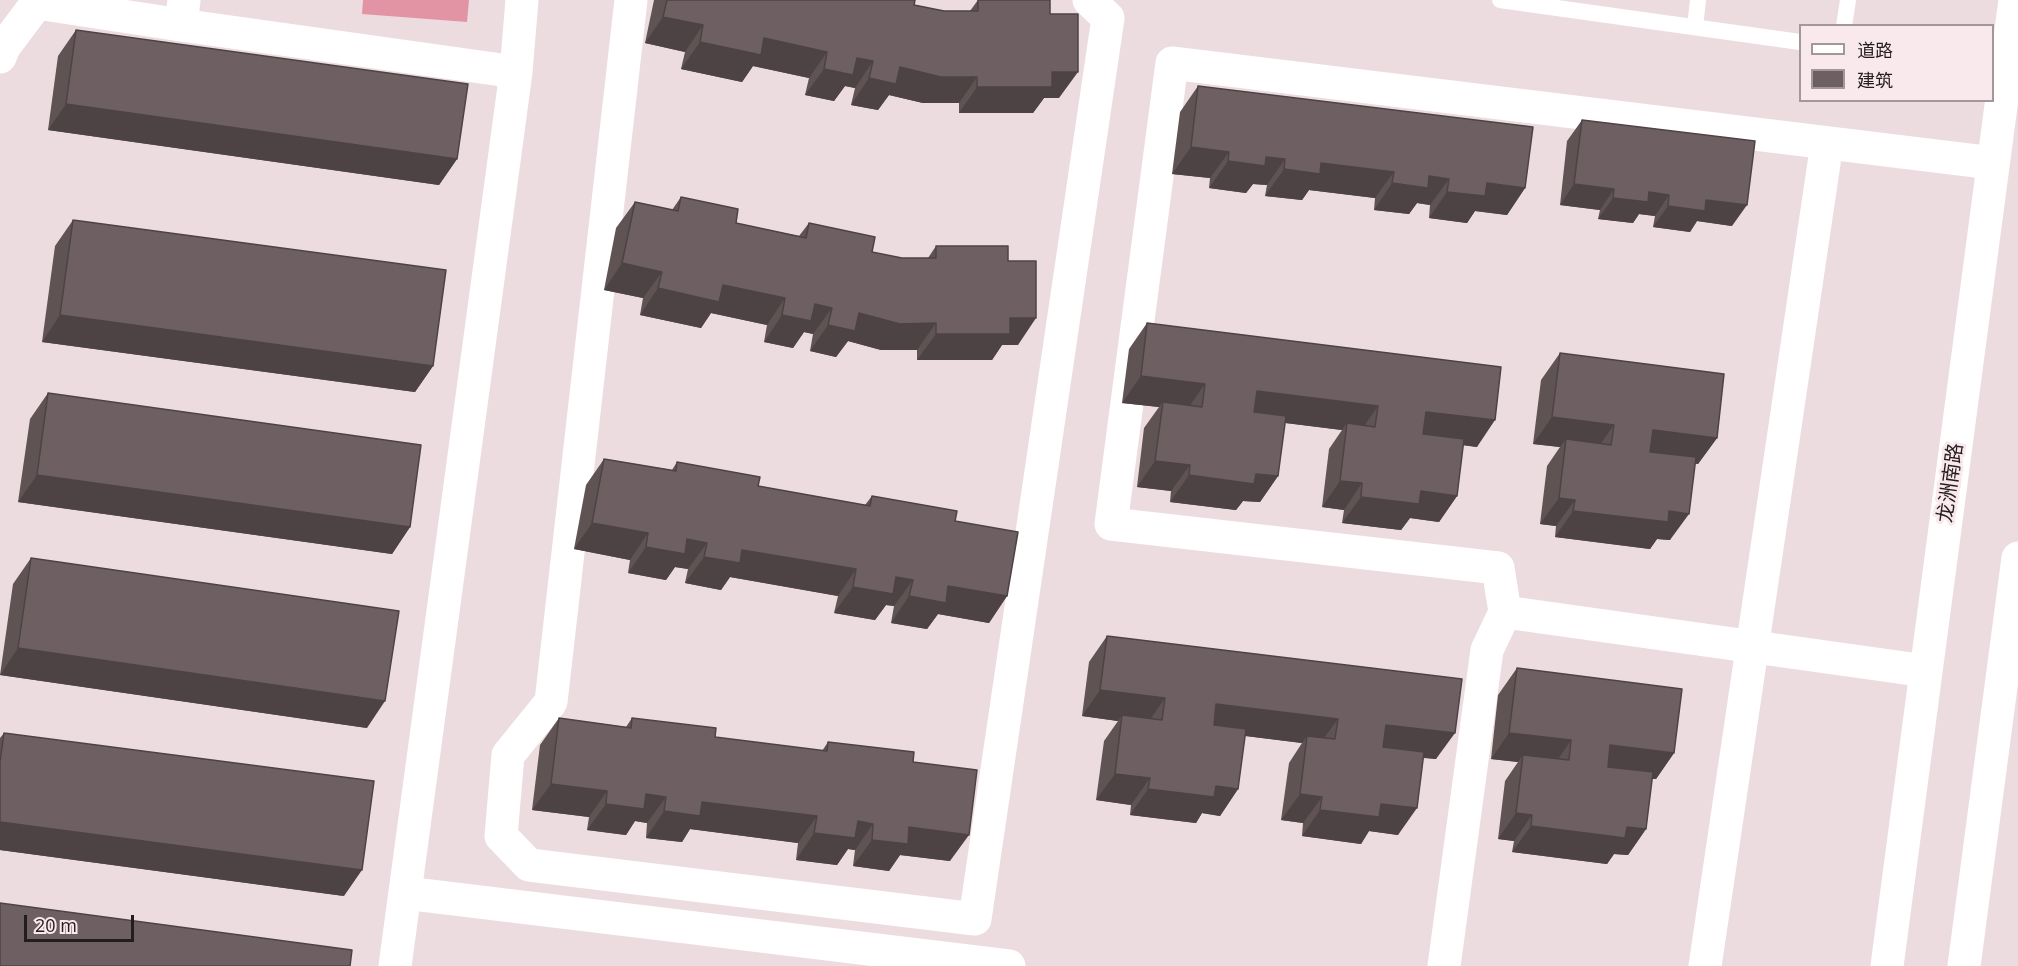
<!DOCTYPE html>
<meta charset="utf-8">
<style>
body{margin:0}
#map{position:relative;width:2018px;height:966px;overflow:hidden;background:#ecdcdf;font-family:"Open Sans","Noto Sans SC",sans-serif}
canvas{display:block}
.legend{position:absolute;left:1799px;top:24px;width:195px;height:78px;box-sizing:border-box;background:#fae9ec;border:2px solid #a4979a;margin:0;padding:8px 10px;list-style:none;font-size:18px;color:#231d1e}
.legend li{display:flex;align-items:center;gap:12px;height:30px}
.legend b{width:30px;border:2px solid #a4979a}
.scale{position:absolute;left:24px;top:915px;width:110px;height:27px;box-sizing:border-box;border:3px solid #231d1e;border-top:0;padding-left:8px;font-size:18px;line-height:21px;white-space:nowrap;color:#231d1e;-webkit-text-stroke:4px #fae9ec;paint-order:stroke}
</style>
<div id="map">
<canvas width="2018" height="966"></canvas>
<ul class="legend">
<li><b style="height:8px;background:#fff"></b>道路</li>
<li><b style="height:16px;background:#6e6062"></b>建筑</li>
</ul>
<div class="scale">20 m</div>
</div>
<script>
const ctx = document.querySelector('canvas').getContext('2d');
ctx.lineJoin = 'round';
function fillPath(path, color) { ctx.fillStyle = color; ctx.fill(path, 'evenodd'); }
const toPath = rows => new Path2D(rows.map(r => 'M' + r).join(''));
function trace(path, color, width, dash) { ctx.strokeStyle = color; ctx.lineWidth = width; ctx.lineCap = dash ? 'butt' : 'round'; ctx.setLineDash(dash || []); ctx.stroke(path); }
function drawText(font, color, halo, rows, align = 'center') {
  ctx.font = font + ' "Open Sans","Noto Sans SC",sans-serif'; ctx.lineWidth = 6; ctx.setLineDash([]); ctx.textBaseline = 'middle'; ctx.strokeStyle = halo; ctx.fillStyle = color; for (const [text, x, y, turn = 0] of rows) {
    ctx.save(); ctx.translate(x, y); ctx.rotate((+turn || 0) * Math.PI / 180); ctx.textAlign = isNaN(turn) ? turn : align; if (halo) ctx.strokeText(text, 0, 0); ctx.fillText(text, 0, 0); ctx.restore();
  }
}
fillPath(toPath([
 [363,0,469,0,467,22,362,14]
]), '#e394a4');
trace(toPath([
 [1500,0,1800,42],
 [1844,26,1848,0],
 [1695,27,1698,0]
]), '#fff', 16);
trace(toPath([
 [184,0,181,25,516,72,522,0],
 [631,0,551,702,508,755,501,836,529,865,975,919,1108,18,1089,0],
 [0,57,4,47,37,3,181,25],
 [1926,671,1505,612,1498,568,1111,524,1172,63,1993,163],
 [405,893,1009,966],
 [395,966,516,72],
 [1444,966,1487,650,1505,612],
 [1705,966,1827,143]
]), '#fff', 33);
trace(toPath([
 [1887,966,2015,0],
 [1964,966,2018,558]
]), '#fff', 33);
fillPath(toPath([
 [654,0,915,0,914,5,944,11,970,11,978,0,1050,0,1050,14,1059,98,1044,98,1033,113,959,113,959,103,923,103,889,95,878,110,851,105,855,88,845,86,834,101,805,95,809,78,753,66,742,82,681,69,685,52,645,43],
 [76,30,457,159,439,185,48,130,58,56],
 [1198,86,1525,188,1507,215,1475,211,1467,223,1429,218,1430,205,1417,203,1409,214,1374,210,1375,198,1309,190,1302,200,1265,196,1267,185,1253,184,1246,193,1209,188,1210,178,1172,174,1180,112],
 [1582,120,1732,226,1697,221,1690,232,1653,227,1655,216,1639,214,1633,223,1598,219,1600,210,1560,205,1567,141],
 [681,197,736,223,799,236,809,223,872,252,902,258,928,258,936,246,1008,261,1018,345,1002,345,992,360,917,360,917,350,881,350,848,341,836,357,810,351,813,334,804,332,793,348,764,342,767,325,711,313,701,328,640,315,643,298,604,290,616,228,635,202,672,210],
 [73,220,433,366,415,392,42,342,55,246],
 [1147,323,1501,367,1477,447,1463,445,1457,496,1439,522,1410,518,1401,530,1342,523,1344,510,1322,507,1329,449,1342,430,1285,423,1278,476,1260,502,1243,501,1236,510,1170,502,1171,491,1137,487,1144,428,1159,407,1122,403,1129,349],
 [1560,353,1717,438,1698,464,1695,463,1670,540,1657,539,1650,549,1555,537,1556,526,1540,524,1547,466,1560,447,1533,444,1541,380],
 [48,393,410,527,392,554,18,502,30,419],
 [604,459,672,470,677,462,758,486,865,505,872,496,955,521,1007,596,989,623,938,614,927,629,891,623,894,606,886,605,875,620,834,613,838,596,730,577,721,590,685,583,688,569,675,567,666,580,628,573,630,560,574,549,586,485],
 [31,558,367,728,0,675,13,584],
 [1107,636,1462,679,1436,759,1423,758,1398,835,1369,831,1361,844,1302,836,1303,823,1281,820,1289,763,1302,743,1245,736,1238,789,1220,816,1202,813,1196,823,1130,815,1131,805,1096,800,1104,741,1118,721,1082,716,1089,662],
 [1517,668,1674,753,1656,779,1652,779,1646,829,1628,855,1614,854,1607,864,1512,852,1514,841,1498,839,1505,781,1518,762,1491,759,1498,695],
 [559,718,626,727,632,718,715,737,822,751,828,742,913,762,950,861,900,855,889,871,853,866,855,850,848,849,837,865,796,860,798,843,690,829,682,842,646,838,647,823,635,821,626,835,587,830,589,817,532,810,540,745],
 [4,733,344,896,0,850,0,738]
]), '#5f5354');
fillPath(toPath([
 [663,17,703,25,685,52,645,43],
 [764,38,827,52,809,78,753,66,742,82,681,69,700,42],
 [857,58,873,61,855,88,845,86,834,101,805,95,824,69],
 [900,67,977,77,959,103,923,103,889,95,878,110,851,105,869,78],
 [1052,72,1078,72,1059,98,1044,98,1033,113,959,113,977,87],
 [66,104,457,159,439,185,48,130],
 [1191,147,1229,152,1210,178,1172,174],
 [1266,157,1285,159,1267,185,1253,184,1246,193,1209,188,1228,161],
 [1321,163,1394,172,1375,198,1309,190,1302,200,1265,196,1284,169],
 [1429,176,1449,179,1430,205,1417,203,1409,214,1374,210,1392,183],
 [1487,183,1525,188,1507,215,1475,211,1467,223,1429,218,1447,192],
 [1574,184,1614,189,1600,210,1560,205],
 [1649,192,1669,195,1655,216,1639,214,1633,223,1598,219,1613,198],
 [1706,200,1747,205,1732,226,1697,221,1690,232,1653,227,1668,206],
 [622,263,662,272,643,298,604,290],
 [723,285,785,298,767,325,711,313,701,328,640,315,658,288],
 [815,304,832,308,813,334,804,332,793,348,764,342,782,315],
 [859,313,936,323,917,350,881,350,848,341,836,357,810,351,828,325],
 [60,315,433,366,415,392,42,342],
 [1010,318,1036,318,1018,345,1002,345,992,360,917,360,936,334],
 [1141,376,1205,384,1186,411,1163,402,1159,407,1122,403],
 [1257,391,1378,406,1360,432,1347,423,1342,430,1238,417],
 [1426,412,1495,420,1477,447,1408,438],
 [1552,417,1614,425,1595,452,1566,439,1560,447,1533,444],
 [1653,430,1717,438,1698,464,1635,457],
 [1155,461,1190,465,1171,491,1137,487],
 [1256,474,1278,476,1260,502,1243,501,1236,510,1170,502,1189,475],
 [37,475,410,527,392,554,18,502],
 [1340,481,1362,483,1344,510,1322,507],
 [1421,491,1457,496,1439,522,1410,518,1401,530,1342,523,1361,497],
 [1559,498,1575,500,1556,526,1540,524],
 [1573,511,1669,511,1689,514,1670,540,1657,539,1650,549,1555,537],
 [592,523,648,533,630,560,574,549],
 [687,539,707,543,688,569,675,567,666,580,628,573,646,547],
 [742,550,856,569,838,596,730,577,721,590,685,583,704,557],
 [896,577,913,580,894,606,886,605,875,620,834,613,853,587],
 [948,586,1007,596,989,623,938,614,927,629,891,623,909,596],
 [18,648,385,701,367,728,0,675],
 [1100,690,1165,698,1147,724,1122,715,1118,721,1082,716],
 [1216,704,1338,719,1319,745,1307,736,1302,743,1198,730],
 [1386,725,1455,733,1436,759,1367,751],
 [1509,733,1571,740,1553,767,1523,755,1518,762,1491,759],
 [1610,745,1674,753,1656,779,1592,772],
 [1115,774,1150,778,1131,805,1096,800],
 [551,784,607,791,589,817,532,810],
 [1216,786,1238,789,1220,816,1202,813,1196,823,1130,815,1148,789],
 [646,794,666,797,647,823,635,821,626,835,587,830,606,804],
 [1300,794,1322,797,1303,823,1281,820],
 [702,802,817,816,798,843,690,829,682,842,646,838,664,811],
 [1381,804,1417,808,1398,835,1369,831,1361,844,1302,836,1320,810],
 [1516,813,1532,815,1514,841,1498,839],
 [858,821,873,824,855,850,848,849,837,865,796,860,814,833],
 [0,822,362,870,344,896,0,850],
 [1531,826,1627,827,1646,829,1628,855,1614,854,1607,864,1512,852],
 [909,827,969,835,950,861,900,855,889,871,853,866,872,840]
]), '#4d4345');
const building = toPath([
 [667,0,915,0,914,5,944,11,978,11,978,0,1050,0,1050,14,1078,14,1078,72,1052,72,1052,87,977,87,977,77,941,77,900,67,896,84,869,78,873,61,857,58,853,75,824,69,827,52,764,38,761,55,700,42,703,25,663,17,667,0],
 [76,30,468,84,457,159,66,104,76,30],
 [1198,86,1533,127,1525,188,1487,183,1485,196,1447,192,1449,179,1429,176,1428,188,1392,183,1394,172,1321,163,1320,174,1284,169,1285,159,1266,157,1265,166,1228,161,1229,152,1191,147,1198,86],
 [1582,120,1755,141,1747,205,1706,200,1705,211,1668,206,1669,195,1649,192,1648,202,1613,198,1614,189,1574,184,1582,120],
 [681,197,738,209,736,223,806,238,809,223,875,237,872,252,902,258,936,258,936,246,1008,246,1008,261,1036,261,1036,318,1010,318,1010,334,936,334,936,323,900,324,859,313,855,331,828,325,832,308,815,304,811,321,782,315,785,298,723,285,719,302,658,288,662,272,622,263,635,202,678,211,681,197],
 [73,220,446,270,433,366,60,315,73,220],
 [1147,323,1501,367,1495,420,1426,412,1423,434,1464,439,1457,496,1421,491,1419,504,1361,497,1362,483,1340,481,1347,423,1375,427,1378,406,1257,391,1254,412,1286,416,1278,476,1256,474,1254,484,1189,475,1190,465,1155,461,1163,402,1202,407,1205,384,1141,376,1147,323],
 [1560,353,1724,374,1717,438,1653,430,1650,452,1696,457,1689,514,1669,511,1668,522,1573,511,1575,500,1559,498,1566,439,1611,445,1614,425,1552,417,1560,353],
 [48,393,421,445,410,527,37,475,48,393],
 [604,459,676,471,677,462,760,477,758,486,870,506,872,496,957,511,955,521,1018,532,1007,596,948,586,946,603,909,596,913,580,896,577,893,594,853,587,856,569,742,550,740,563,704,557,707,543,687,539,685,554,646,547,648,533,592,523,604,459],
 [31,558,399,611,385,701,18,648,31,558],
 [1107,636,1462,679,1455,733,1386,725,1383,747,1424,752,1417,808,1381,804,1379,817,1320,810,1322,797,1300,794,1307,736,1335,739,1338,719,1216,704,1214,725,1246,729,1238,789,1216,786,1214,797,1148,789,1150,778,1115,774,1122,715,1162,720,1165,698,1100,690,1107,636],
 [1517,668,1682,689,1674,753,1610,745,1608,767,1653,772,1646,829,1627,827,1625,838,1531,826,1532,815,1516,813,1523,755,1569,760,1571,740,1509,733,1517,668],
 [559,718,631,728,632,718,716,728,715,737,827,751,828,742,914,752,913,762,977,770,969,835,909,827,908,844,872,840,873,824,858,821,855,838,814,833,817,816,702,802,700,816,664,811,666,797,646,794,644,809,606,804,607,791,551,784,559,718],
 [4,733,374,781,362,870,0,822,0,762,4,733],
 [0,903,352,950,350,966,0,966,0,903]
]);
fillPath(building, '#6e6062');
trace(building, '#4d4345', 1.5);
drawText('20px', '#231d1e', '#fae9ec', [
 ["龙洲南路",1951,483,-82]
]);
</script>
